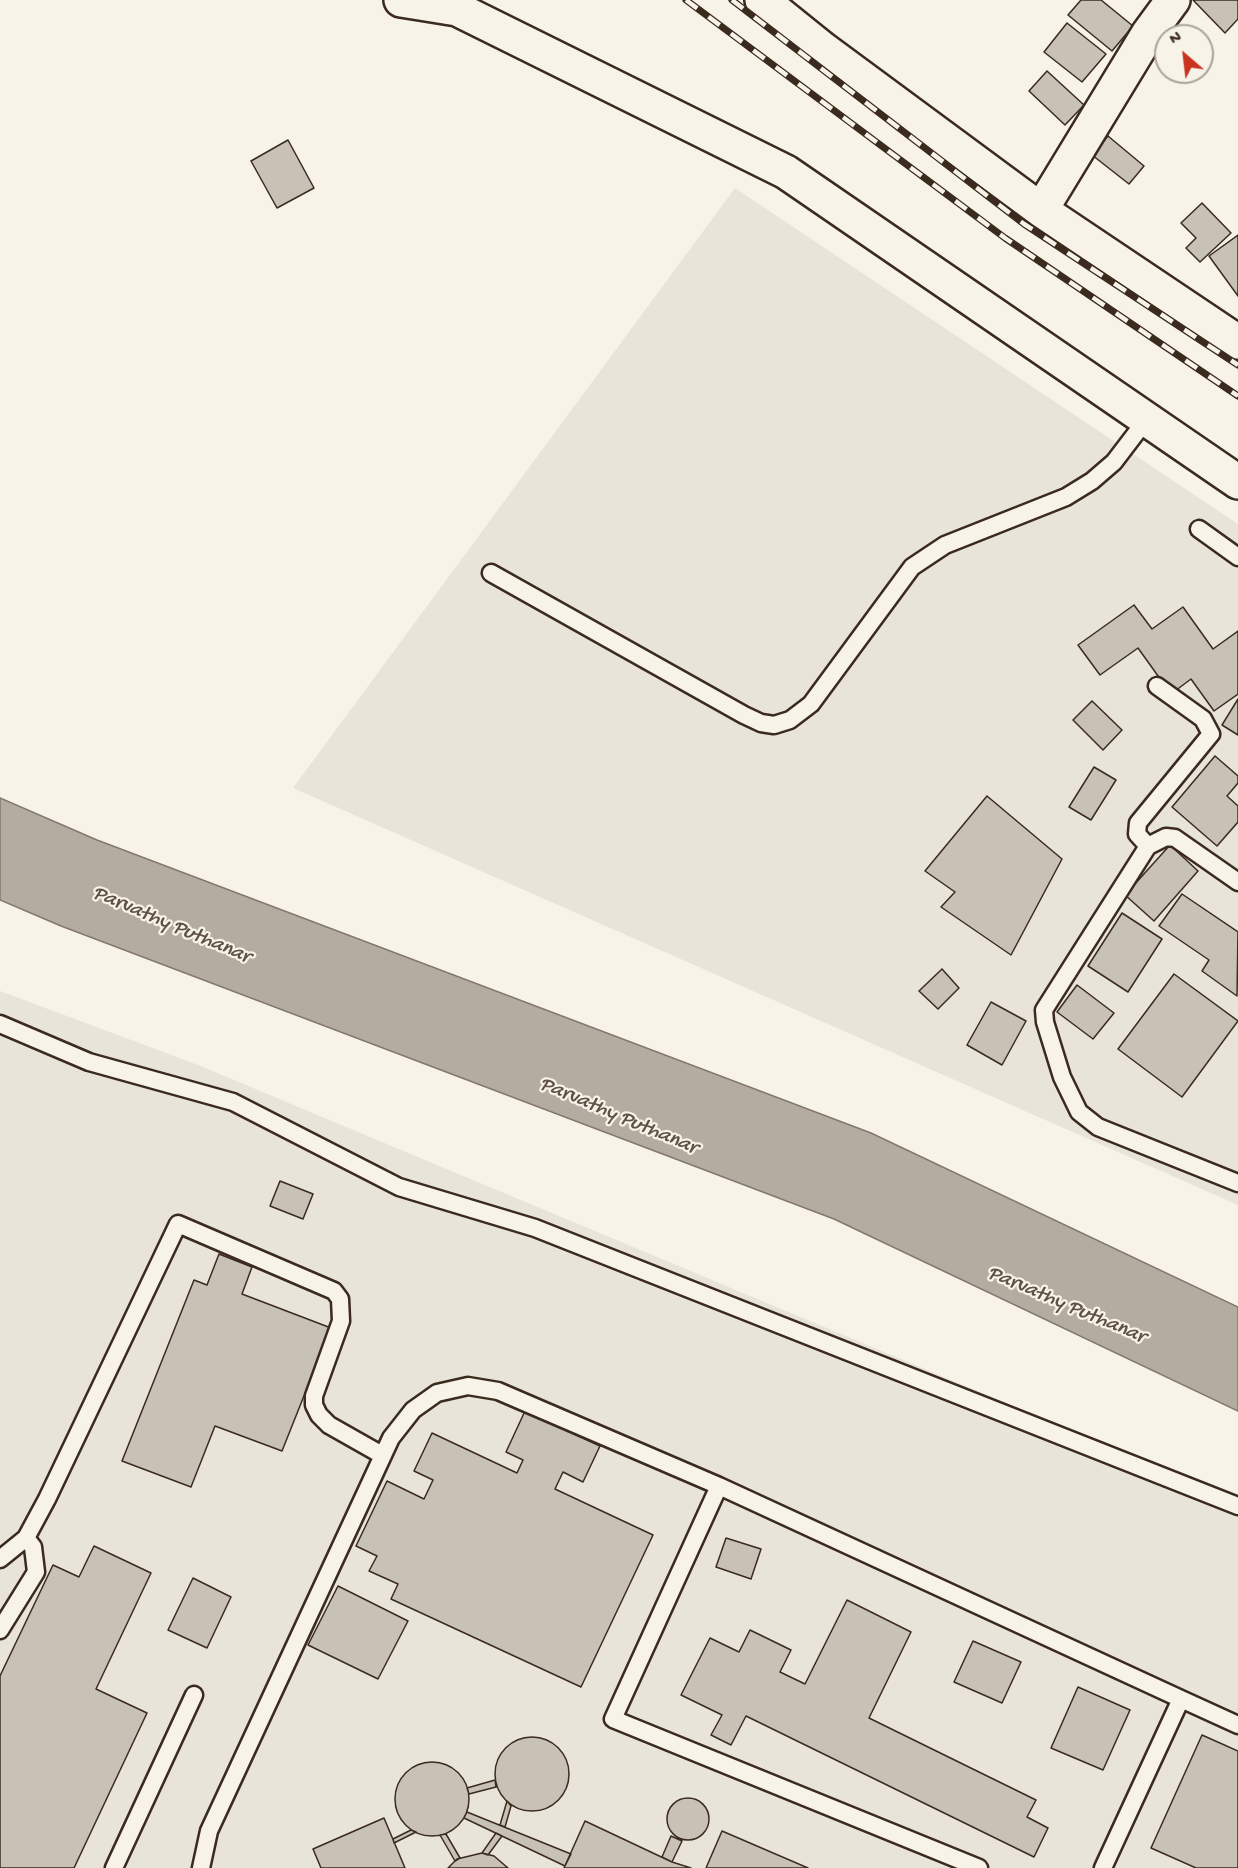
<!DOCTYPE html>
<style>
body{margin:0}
#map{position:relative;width:1238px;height:1868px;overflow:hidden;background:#f7f3e8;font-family:"Gochi Hand",sans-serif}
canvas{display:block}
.north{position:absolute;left:1154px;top:24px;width:60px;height:60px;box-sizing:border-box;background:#f7f3e8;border:2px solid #aca397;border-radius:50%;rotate:332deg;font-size:16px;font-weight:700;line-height:24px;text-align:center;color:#3b2a1e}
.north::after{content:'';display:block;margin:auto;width:21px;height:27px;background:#c8321e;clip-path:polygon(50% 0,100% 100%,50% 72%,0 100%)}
</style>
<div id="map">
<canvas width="1238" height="1868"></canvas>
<div class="north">N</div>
</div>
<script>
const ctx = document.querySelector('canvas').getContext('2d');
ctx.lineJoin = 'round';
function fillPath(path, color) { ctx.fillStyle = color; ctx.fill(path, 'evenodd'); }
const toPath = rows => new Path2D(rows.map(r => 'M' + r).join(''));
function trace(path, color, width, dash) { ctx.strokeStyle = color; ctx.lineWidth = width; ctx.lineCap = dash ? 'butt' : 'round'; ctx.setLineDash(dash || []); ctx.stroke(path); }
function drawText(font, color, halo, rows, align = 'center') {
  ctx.font = font + ' "Gochi Hand",sans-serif'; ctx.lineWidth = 4.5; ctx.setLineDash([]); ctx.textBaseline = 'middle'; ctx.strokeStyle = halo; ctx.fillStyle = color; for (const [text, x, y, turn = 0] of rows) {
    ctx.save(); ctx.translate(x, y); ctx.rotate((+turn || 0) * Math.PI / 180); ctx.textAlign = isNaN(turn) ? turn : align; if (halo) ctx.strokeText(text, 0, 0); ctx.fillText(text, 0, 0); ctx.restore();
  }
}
fillPath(toPath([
 [735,188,1238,524,1238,1205,293,788],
 [0,991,198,1065,1238,1500,1238,1868,0,1868]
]), '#e9e4d9');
const water = toPath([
 [0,798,97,840,871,1133,1238,1307,1238,1411,834,1219,61,926,0,900,0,798]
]);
fillPath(water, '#b4aca0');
trace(water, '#84786c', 1.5);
const building = toPath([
 [1081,0,1101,0,1133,26,1112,51,1068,15,1081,0],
 [1193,0,1238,0,1238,19,1225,33,1193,0],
 [1067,23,1106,54,1082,82,1044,52,1067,23],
 [1047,71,1084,105,1065,125,1029,91,1047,71],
 [1108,136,1144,166,1129,184,1092,155,1108,136],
 [288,140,314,188,277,208,251,161,288,140],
 [1202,203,1231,233,1200,262,1186,248,1196,238,1181,223,1202,203],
 [1238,235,1238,296,1209,256,1238,235],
 [1134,605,1152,629,1183,607,1213,649,1238,631,1238,694,1214,711,1191,679,1171,694,1138,648,1100,675,1078,645,1134,605],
 [1238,699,1238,735,1222,725,1238,699],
 [1092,701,1122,730,1103,750,1073,720,1092,701],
 [1215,756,1238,776,1238,783,1227,796,1238,806,1238,822,1217,846,1172,807,1215,756],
 [1094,767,1116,780,1091,820,1069,807,1094,767],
 [987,796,1062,859,1011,955,941,907,955,892,925,871,987,796],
 [1170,845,1198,871,1154,921,1125,895,1170,845],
 [1182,894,1238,932,1237,996,1202,971,1209,960,1159,926,1182,894],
 [1122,913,1162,939,1128,992,1088,966,1122,913],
 [942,969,959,988,938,1009,919,991,942,969],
 [1174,974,1238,1021,1182,1097,1118,1049,1174,974],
 [1077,985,1114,1013,1093,1039,1057,1012,1077,985],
 [991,1002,1026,1021,1002,1065,967,1045,991,1002],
 [280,1181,313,1194,303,1219,270,1206,280,1181],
 [219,1254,252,1267,242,1294,331,1328,282,1451,215,1426,191,1487,122,1461,194,1280,207,1285,219,1254],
 [525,1411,600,1446,583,1482,563,1472,555,1489,653,1535,581,1687,391,1599,398,1584,369,1571,377,1556,356,1546,387,1481,424,1499,433,1480,414,1471,432,1433,517,1473,523,1460,506,1452,525,1411],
 [726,1538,761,1549,751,1579,716,1567,726,1538],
 [94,1546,151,1573,96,1689,147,1713,74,1868,0,1868,0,1676,53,1565,79,1577,94,1546],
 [193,1578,231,1597,207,1648,168,1630,193,1578],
 [338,1586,408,1621,378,1679,308,1645,338,1586],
 [847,1600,911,1632,869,1718,1036,1800,1027,1817,1048,1828,1034,1857,746,1716,731,1745,711,1735,722,1715,681,1695,710,1638,739,1652,750,1630,791,1650,780,1672,805,1684,847,1600],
 [973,1641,1021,1662,1002,1703,954,1682,973,1641],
 [1078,1687,1130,1710,1103,1770,1051,1748,1078,1687],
 [1202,1735,1238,1751,1238,1868,1196,1868,1151,1848,1202,1735],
 '495 1774a37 37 0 1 1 74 0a37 37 0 1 1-74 0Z',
 '395 1799a37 37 0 1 1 74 0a37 37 0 1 1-74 0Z',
 [495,1780,496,1787,469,1794,467,1788,495,1780],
 '667 1819a21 21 0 1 1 42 0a21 21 0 1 1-42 0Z',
 [507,1801,511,1806,505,1827,500,1825,507,1801],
 [467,1812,571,1854,565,1866,464,1818,467,1812],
 [384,1818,405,1868,321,1868,313,1849,384,1818],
 [585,1821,672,1862,691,1868,564,1868,585,1821],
 [411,1830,416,1832,394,1843,393,1839,411,1830],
 [722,1831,808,1868,706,1868,722,1831],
 [496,1833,502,1836,488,1855,482,1853,496,1833],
 [446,1834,460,1858,455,1861,440,1835,446,1834],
 [671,1836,682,1841,672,1862,662,1857,671,1836],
 [482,1853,494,1856,508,1868,448,1868,457,1859,482,1853]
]);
fillPath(building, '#c8c1b6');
trace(building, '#3b2a1e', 1.5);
const lane = toPath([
 [1199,529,1238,557],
 [491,573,744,715,761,723,774,725,790,720,811,704,912,567,945,545,1066,497,1092,481,1114,462,1146,420],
 [1148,846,1137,834,1138,823,1211,734,1203,719,1157,686],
 [1238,882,1175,838,1166,837,1148,846,1044,1010,1045,1022,1062,1077,1079,1112,1098,1127,1238,1183],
 [0,1024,89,1062,233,1102,399,1187,535,1228,1238,1506],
 [719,1486,613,1719,979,1868],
 [0,1559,26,1538,47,1499,178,1224,334,1291,340,1299,341,1321,314,1396,314,1405,319,1415,329,1425,382,1455],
 [0,1630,36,1572,33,1547,26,1538],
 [1181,1699,1238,1725],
 [114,1868,194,1695],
 [201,1868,209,1831,391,1438,413,1410,437,1393,468,1386,498,1391,719,1486,1181,1699,1103,1868]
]);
const street = toPath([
 [762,0,823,49,1041,210,1238,342],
 [1041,210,1148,34,1173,0]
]);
const secondary = toPath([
 [401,0,457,9,786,172,1238,482]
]);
trace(lane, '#3b2a1e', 21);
trace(street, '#3b2a1e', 38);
trace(secondary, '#3b2a1e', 38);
trace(lane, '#f7f3e8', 16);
trace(street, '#f7f3e8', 33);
trace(secondary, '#f7f3e8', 33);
const rail = toPath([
 [686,0,1005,238,1238,396],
 [732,0,1024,224,1238,365]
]);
trace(rail, '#3b2a1e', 7);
trace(rail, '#f7f3e8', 4.5, [14]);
drawText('italic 21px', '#5f5145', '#f7f3e8', [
 ["Parvathy Puthanar",171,926,23],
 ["Parvathy Puthanar",618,1117,23],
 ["Parvathy Puthanar",1066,1306,23]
]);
</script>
